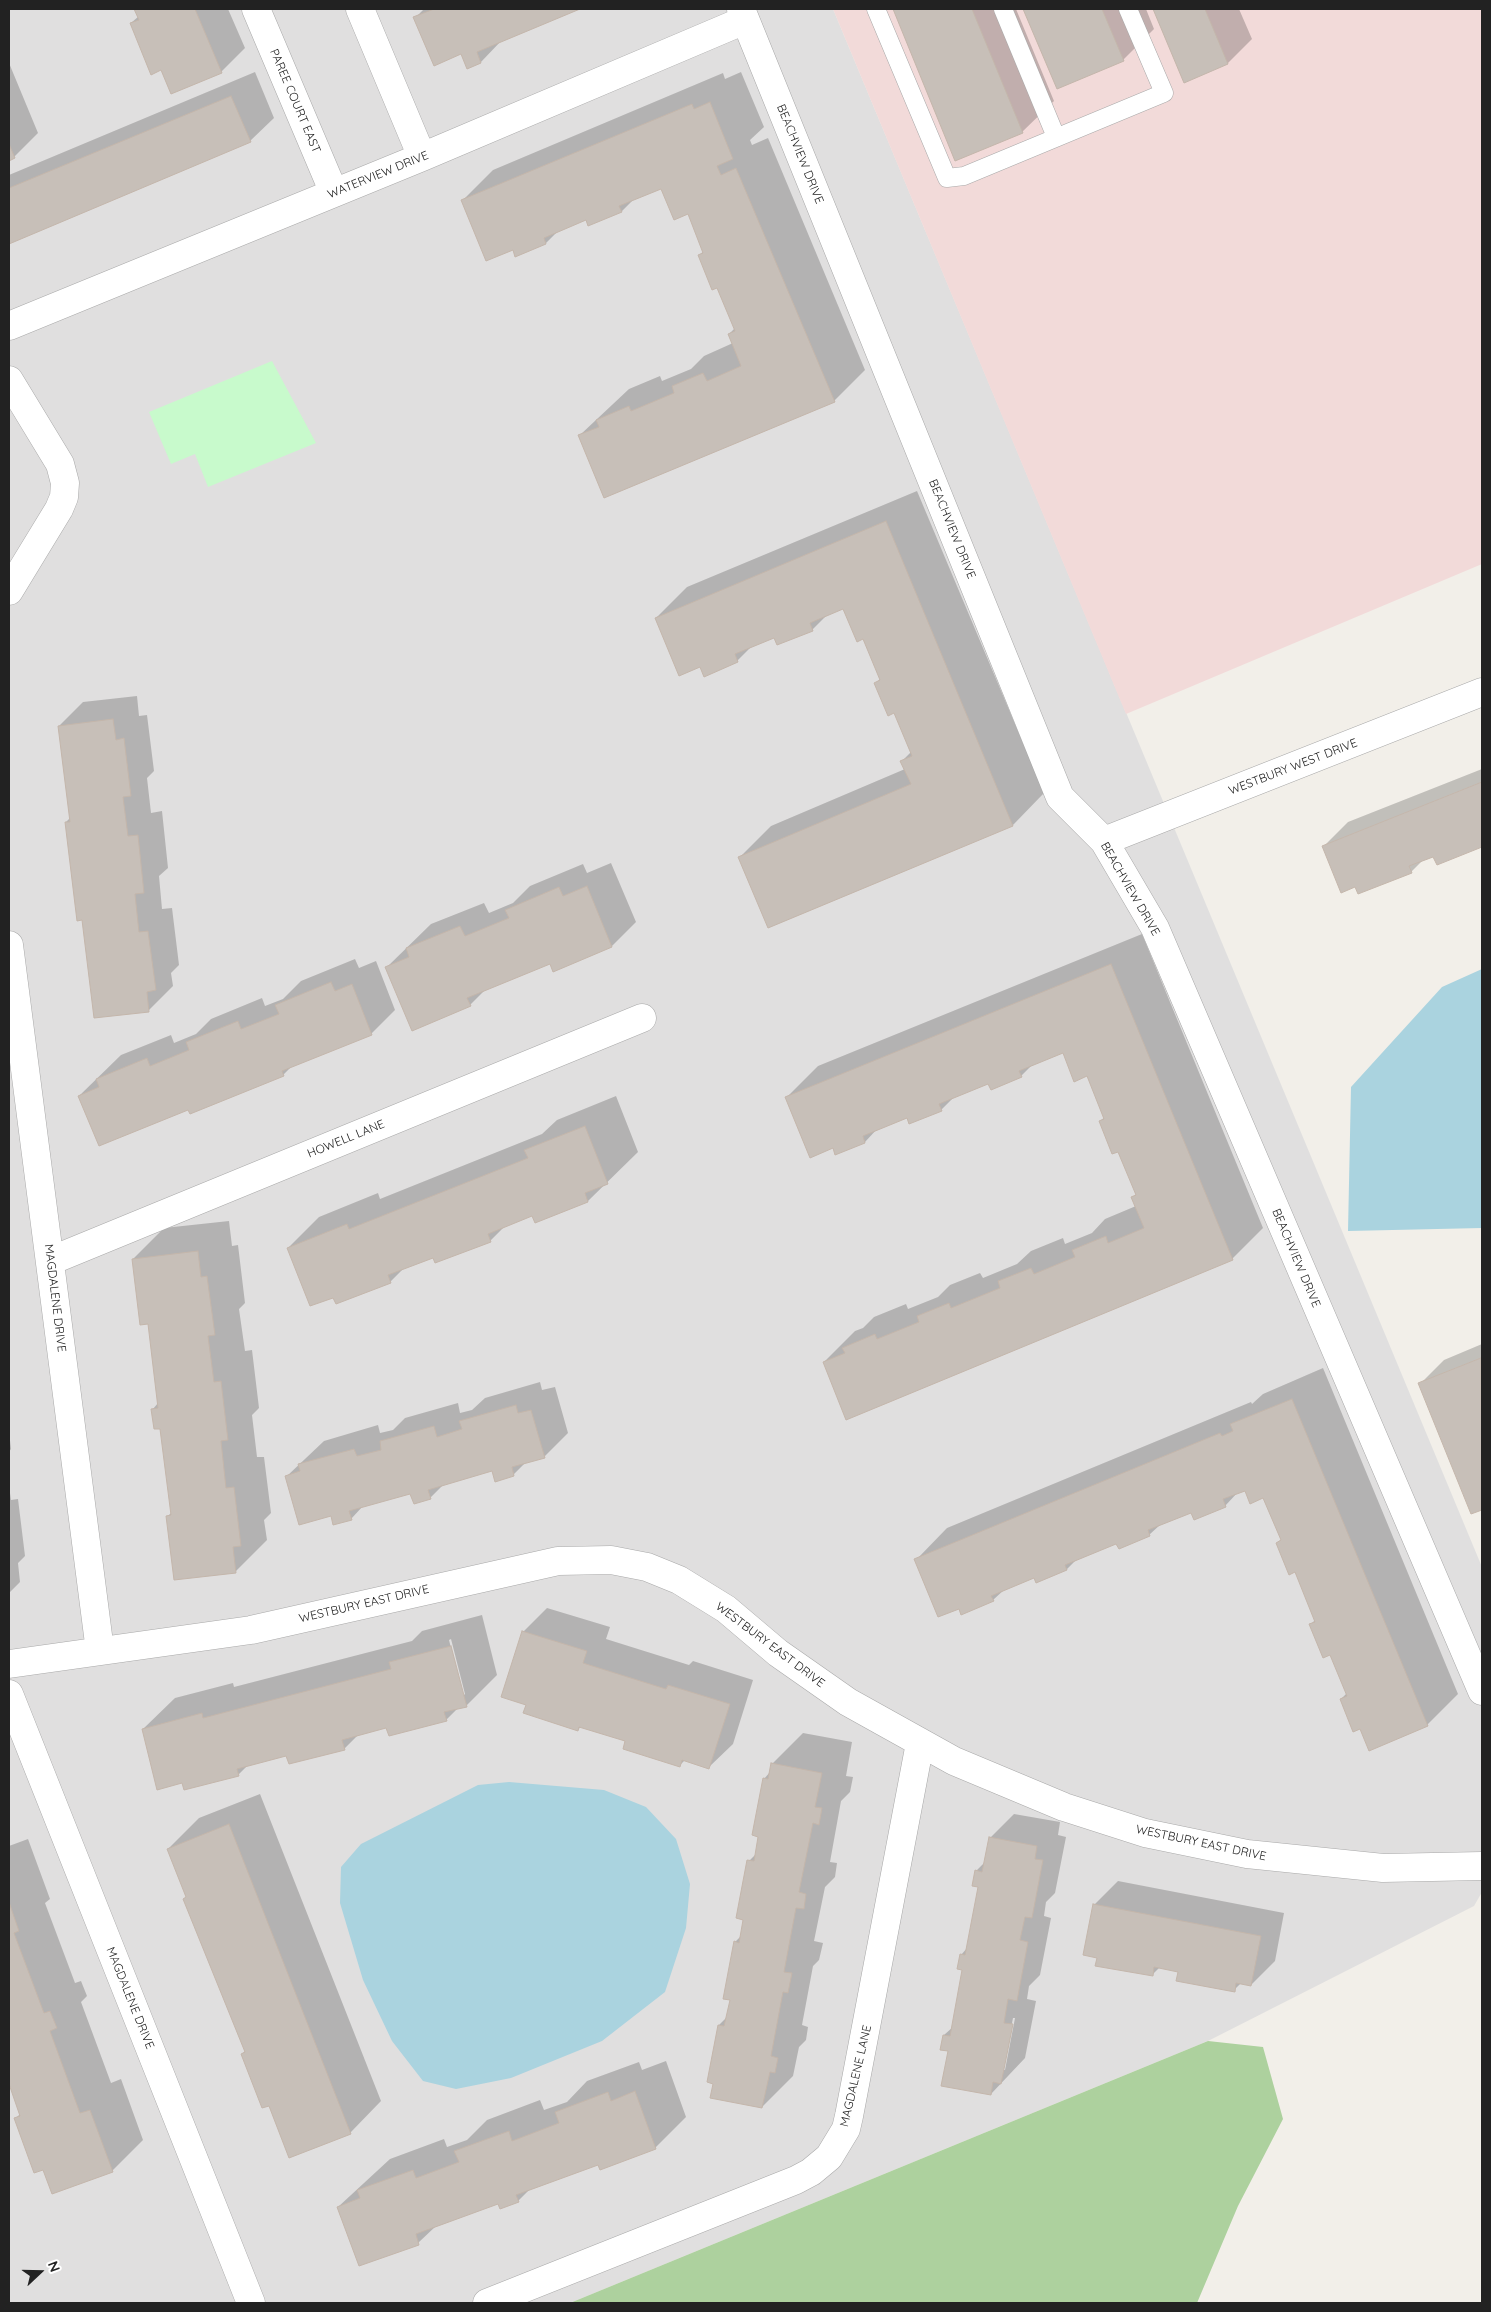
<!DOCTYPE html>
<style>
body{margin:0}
#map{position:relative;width:1491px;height:2312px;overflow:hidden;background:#f2efe9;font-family:Quicksand,sans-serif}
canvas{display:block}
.frame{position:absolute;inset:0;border:10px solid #222;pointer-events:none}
.north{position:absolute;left:15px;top:2247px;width:50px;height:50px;-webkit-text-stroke:4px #fff;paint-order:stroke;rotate:69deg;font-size:14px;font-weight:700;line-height:20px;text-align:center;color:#222}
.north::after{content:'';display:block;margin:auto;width:18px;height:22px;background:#222;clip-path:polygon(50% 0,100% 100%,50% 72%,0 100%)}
</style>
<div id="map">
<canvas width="1491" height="2312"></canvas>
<div class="frame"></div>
<div class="north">N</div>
</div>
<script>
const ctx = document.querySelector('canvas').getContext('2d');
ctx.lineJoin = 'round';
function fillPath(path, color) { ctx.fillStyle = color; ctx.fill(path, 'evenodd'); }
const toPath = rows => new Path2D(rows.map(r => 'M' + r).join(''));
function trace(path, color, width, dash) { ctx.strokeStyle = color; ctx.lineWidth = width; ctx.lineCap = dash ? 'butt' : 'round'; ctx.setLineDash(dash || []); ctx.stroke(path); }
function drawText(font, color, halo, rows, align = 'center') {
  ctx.font = font + ' Quicksand,sans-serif'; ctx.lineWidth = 4.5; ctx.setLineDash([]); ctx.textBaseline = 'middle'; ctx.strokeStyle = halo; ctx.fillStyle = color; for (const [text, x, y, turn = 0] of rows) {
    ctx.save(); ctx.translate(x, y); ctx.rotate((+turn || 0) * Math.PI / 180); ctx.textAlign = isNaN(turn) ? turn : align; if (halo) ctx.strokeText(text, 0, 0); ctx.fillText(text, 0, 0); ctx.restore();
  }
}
fillPath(toPath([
 [9,9,833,9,1482,1567,1482,1892,1474,1906,1208,2041,570,2303,9,2303]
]), '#e0dfdf');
fillPath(toPath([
 [833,9,1482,9,1482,564,1126,714]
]), '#f2dad9');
fillPath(toPath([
 [1208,2041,1263,2047,1283,2119,1238,2206,1197,2303,570,2303]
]), '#add19e');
fillPath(toPath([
 [272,361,316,443,208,487,195,454,171,464,149,412]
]), '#c8facc');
fillPath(toPath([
 [1482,969,1482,1228,1348,1231,1351,1087,1442,987],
 [509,1782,604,1790,646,1807,676,1839,690,1884,686,1928,665,1992,602,2041,511,2078,456,2089,423,2081,392,2041,363,1980,340,1903,341,1867,361,1844,478,1785]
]), '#aad3df');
fillPath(toPath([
 [136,9,228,9,245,48,221,72,162,69,131,23,139,16],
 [424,9,576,9,502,40,481,62,468,67,462,52,415,18],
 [894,9,1016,9,1054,101,1022,132,956,160],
 [1025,9,1146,9,1154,29,1123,60,1058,87],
 [1155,9,1239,9,1252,39,1228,63,1185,81],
 [9,63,38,133,14,157,9,160],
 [255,72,274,118,250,141,9,243,9,175],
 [741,72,764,127,750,140,752,145,768,138,865,370,834,401,580,435,629,389,660,376,662,381,691,369,704,356,733,343,729,334,735,328,717,286,699,255,704,251,688,212,662,187,634,199,622,211,587,219,558,231,546,243,513,249,462,201,493,170,723,73,725,79],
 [917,491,1044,793,1013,825,769,927,740,857,771,826,905,769,902,761,911,752,895,712,876,683,881,678,864,638,843,607,828,614,812,630,775,636,753,645,737,661,701,666,656,618,687,587],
 [137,696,139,716,147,715,154,771,147,778,151,813,162,811,168,868,159,876,162,909,172,908,179,965,171,973,173,986,149,1010,83,918,66,822,70,818,59,726,83,702],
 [1482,769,1482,845,1437,863,1434,855,1424,859,1411,872,1356,885,1324,846,1348,822],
 [611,863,636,922,612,946,553,970,550,962,486,989,470,1005,387,967,431,924,484,903,489,913,513,903,530,886,583,864,587,873],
 [1142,934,1263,1228,1232,1259,824,1362,855,1331,863,1328,874,1317,906,1304,908,1309,938,1297,950,1285,980,1273,983,1278,1017,1264,1031,1251,1063,1238,1065,1244,1092,1233,1105,1219,1136,1206,1133,1198,1137,1193,1119,1150,1100,1121,1105,1117,1087,1075,1064,1051,1034,1063,1021,1076,991,1088,988,1082,956,1095,941,1110,907,1116,878,1128,865,1142,833,1147,786,1098,818,1066],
 [355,959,359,968,376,961,395,1010,371,1034,293,1065,283,1075,189,1109,79,1096,121,1055,171,1035,174,1043,196,1034,211,1019,262,998,265,1006,283,999,301,981],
 [616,1096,638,1152,588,1201,533,1214,505,1226,490,1241,434,1256,405,1267,390,1282,334,1296,288,1248,319,1217,378,1193,380,1199,542,1134,557,1120],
 [229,1221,232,1246,238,1245,245,1303,239,1309,245,1351,252,1350,259,1408,252,1415,257,1457,264,1457,271,1513,264,1520,267,1540,236,1571,168,1516,172,1512,161,1427,153,1409,158,1403,149,1323,133,1259,164,1228],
 [1482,1344,1482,1508,1472,1512,1420,1384,1444,1360],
 [1323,1368,1458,1694,1427,1725,1361,1728,1341,1699,1347,1693,1330,1653,1310,1625,1316,1619,1295,1571,1277,1543,1282,1539,1264,1497,1245,1489,1239,1491,1225,1506,1192,1511,1161,1524,1149,1535,1117,1542,1078,1558,1067,1569,1037,1582,1035,1576,1005,1589,993,1600,959,1607,916,1560,947,1528,1251,1402,1252,1404,1263,1394],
 [540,1382,542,1390,555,1387,568,1433,544,1457,527,1461,513,1475,493,1470,444,1484,430,1498,411,1492,363,1506,351,1519,332,1514,287,1476,324,1441,378,1425,380,1433,393,1430,405,1418,458,1403,460,1413,472,1410,485,1398],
 [9,1432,11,1449,9,1452],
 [9,1486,11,1500,18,1499,25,1556,18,1563,20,1582,9,1593],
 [547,1608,610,1627,606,1639,689,1665,693,1661,753,1680,733,1744,709,1767,685,1760,679,1766,627,1741,581,1726,578,1730,527,1704,523,1632],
 [482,1615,497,1675,466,1706,459,1707,446,1720,387,1727,359,1734,344,1749,287,1755,249,1764,238,1775,183,1782,143,1729,175,1698,233,1683,234,1687,412,1641,422,1631],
 [451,1639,465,1694,463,1696,449,1640],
 [803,1733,852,1742,846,1776,853,1777,850,1792,841,1801,830,1862,837,1863,835,1877,825,1887,814,1941,823,1943,819,1960,813,1966,802,2025,808,2027,806,2040,799,2047,793,2076,762,2107,719,2025,727,2017,731,1999,735,1942,742,1935,749,1861,757,1853,764,1779,770,1772,772,1764],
 [260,1794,381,2101,350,2133,269,2104,242,2054,246,2050,168,1849,199,1818],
 [1014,1814,1060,1822,1058,1835,1066,1837,1055,1893,1046,1902,1044,1916,1051,1918,1040,1975,1029,1986,1027,1999,1036,2001,1025,2058,991,2094,944,2035,953,2027,963,1969,961,1955,968,1947,980,1886,976,1871,985,1862,990,1838],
 [1013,2018,1015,2018,1005,2070,1003,2070],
 [28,1839,50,1899,45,1903,75,1983,81,1981,87,1996,81,2002,111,2083,121,2079,143,2140,112,2171,44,2168,16,2118,21,2113,9,2080,9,1846],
 [1118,1881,1284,1913,1275,1961,1251,1985,1241,1983,1234,1990,1180,1971,1160,1967,1152,1975,1098,1957,1094,1905],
 [666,2061,686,2117,655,2148,598,2163,531,2188,518,2201,499,2202,436,2226,418,2243,338,2207,390,2159,444,2139,447,2147,467,2140,487,2120,540,2100,544,2110,567,2102,587,2081,639,2062,642,2070]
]), '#0003');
const building = toPath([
 [134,9,195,9,222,73,171,94,161,70,151,75,130,23,139,20,134,9],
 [434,9,580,9,477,52,481,63,467,69,461,54,434,66,413,17,434,9],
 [893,9,972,9,1023,133,955,161,893,9],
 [1023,9,1102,9,1124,61,1057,89,1023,9],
 [1153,9,1205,9,1228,64,1184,83,1153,9],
 [231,96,251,142,9,244,9,188,231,96],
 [710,102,733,159,717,166,721,175,736,168,835,402,604,498,578,435,599,427,596,420,629,406,631,411,674,393,672,386,703,373,707,381,741,366,728,334,735,331,717,288,712,290,698,255,703,253,688,214,674,220,661,189,619,206,622,212,588,226,586,220,544,238,546,244,515,257,513,250,486,261,461,200,692,104,694,109,710,102],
 [9,144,15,158,9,161,9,144],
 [886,521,1013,826,768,928,738,857,911,784,900,761,912,756,894,713,888,716,874,683,880,680,863,639,857,642,843,609,810,623,813,631,777,645,774,638,735,654,738,662,704,677,700,667,679,676,655,618,886,521],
 [113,719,116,740,124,738,131,796,123,797,128,836,138,835,144,893,135,894,139,932,148,931,156,990,147,992,149,1012,94,1018,82,920,77,921,65,822,70,822,58,726,113,719],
 [1482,782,1482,847,1437,865,1433,857,1409,866,1412,873,1358,894,1355,887,1341,893,1322,846,1482,782],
 [587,886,612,947,553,972,550,964,467,998,471,1006,412,1031,385,967,409,957,406,948,460,926,465,936,509,918,505,910,559,887,563,896,587,886],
 [1111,964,1233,1260,846,1420,823,1362,845,1353,842,1348,875,1334,877,1339,919,1322,917,1316,949,1303,951,1308,1000,1288,998,1281,1031,1268,1034,1274,1075,1257,1072,1250,1106,1236,1108,1243,1144,1228,1131,1197,1136,1195,1118,1152,1112,1154,1099,1121,1104,1119,1087,1076,1074,1082,1063,1053,1019,1071,1022,1077,991,1090,988,1084,939,1104,942,1111,909,1124,907,1118,863,1136,865,1143,835,1155,833,1148,810,1158,785,1097,1111,964],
 [331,982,335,991,352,984,372,1035,282,1071,284,1076,190,1114,188,1110,99,1146,78,1096,99,1087,96,1079,147,1058,150,1066,189,1050,186,1042,238,1021,241,1029,279,1014,275,1005,331,982],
 [585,1126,608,1184,585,1193,588,1202,535,1223,532,1216,488,1234,491,1242,435,1263,433,1258,388,1275,391,1283,336,1304,333,1298,310,1306,287,1248,347,1224,349,1229,528,1158,524,1150,585,1126],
 [198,1251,201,1277,207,1276,215,1335,208,1336,214,1382,221,1381,228,1440,221,1441,226,1488,234,1487,241,1546,233,1547,236,1573,174,1580,166,1516,171,1515,160,1429,154,1429,151,1409,158,1408,148,1324,140,1325,132,1259,198,1251],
 [1481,1358,1482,1510,1471,1514,1418,1383,1481,1358],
 [1292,1399,1428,1726,1369,1751,1360,1729,1353,1732,1340,1699,1347,1696,1330,1655,1323,1658,1309,1624,1315,1622,1295,1572,1289,1575,1276,1543,1281,1540,1263,1498,1250,1504,1245,1491,1223,1499,1226,1507,1194,1520,1191,1513,1148,1530,1150,1536,1119,1549,1116,1544,1065,1565,1067,1570,1036,1583,1034,1578,991,1596,994,1601,961,1615,959,1609,938,1617,914,1559,1220,1433,1222,1436,1233,1431,1230,1424,1292,1399],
 [516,1405,518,1413,531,1410,545,1458,512,1467,514,1476,495,1482,492,1471,428,1490,431,1499,414,1504,410,1494,349,1511,352,1520,333,1525,331,1516,299,1525,285,1476,300,1471,298,1464,354,1449,357,1456,381,1450,380,1441,434,1426,437,1437,462,1429,459,1421,516,1405],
 [522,1631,587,1651,583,1663,666,1689,668,1685,730,1704,709,1769,682,1760,680,1767,623,1749,625,1741,579,1727,578,1731,523,1713,526,1705,501,1697,522,1631],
 [451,1646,467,1707,444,1712,447,1721,389,1736,386,1728,342,1740,345,1750,289,1764,286,1756,237,1769,239,1776,184,1790,182,1783,157,1790,142,1729,202,1713,203,1718,391,1669,389,1662,451,1646],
 [771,1763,822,1773,815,1807,822,1808,819,1825,813,1823,799,1892,806,1894,804,1909,796,1908,784,1972,792,1973,788,1993,783,1992,771,2056,778,2058,775,2073,770,2072,762,2108,710,2098,713,2084,707,2082,718,2025,724,2026,730,2000,723,1999,734,1941,739,1943,743,1920,736,1918,747,1860,754,1861,758,1837,752,1835,763,1778,768,1779,771,1763],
 [229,1824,351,2134,289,2158,269,2106,262,2108,241,2054,245,2052,183,1899,186,1897,167,1849,229,1824],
 [989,1837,1037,1846,1035,1859,1043,1860,1032,1918,1025,1917,1020,1940,1028,1942,1017,2001,1008,1999,1004,2023,1013,2024,1001,2084,993,2082,991,2095,941,2086,948,2051,940,2050,943,2035,950,2036,962,1970,957,1969,960,1954,965,1955,978,1887,972,1886,975,1870,982,1872,989,1837],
 [9,1902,19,1931,14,1933,44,2013,50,2011,57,2028,50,2031,80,2113,90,2110,113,2172,52,2194,43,2170,34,2173,14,2118,20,2116,9,2084,9,1902],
 [1093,1904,1261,1936,1251,1986,1236,1983,1235,1992,1176,1981,1178,1972,1154,1967,1153,1976,1095,1966,1097,1958,1083,1955,1093,1904],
 [635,2091,656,2149,600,2170,598,2165,516,2195,519,2202,500,2209,498,2204,416,2234,419,2245,359,2266,337,2207,360,2198,357,2190,413,2170,416,2178,459,2162,454,2151,509,2131,512,2141,559,2123,555,2112,608,2092,611,2101,635,2091]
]);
fillPath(building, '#c7bfb8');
trace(building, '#c4b6ab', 1);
const service = toPath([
 [876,9,947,178,964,176,1164,93,1128,9],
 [1003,9,1056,137]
]);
const minor = toPath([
 [256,9,334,193],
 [360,9,422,157],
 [741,9,1060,797,1104,841,1155,928,1482,1691],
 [9,326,422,157,745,20],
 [9,380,60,464,65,483,64,497,59,509,9,591],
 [1104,841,1482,692],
 [9,945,100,1651],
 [50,1261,642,1018],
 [9,1664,251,1630,558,1561,611,1560,647,1567,679,1580,726,1609,778,1653,848,1702,954,1761,1064,1807,1145,1833,1247,1854,1383,1868,1482,1866],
 [9,1694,251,2303],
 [487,2303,796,2180,811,2172,829,2157,846,2129,849,2116,920,1743]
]);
trace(service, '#a9a9a9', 19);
trace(minor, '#a9a9a9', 29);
trace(service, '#fff', 18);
trace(minor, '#fff', 28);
drawText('12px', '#222', '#fff', [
 ["PAREE COURT EAST",295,101,67],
 ["BEACHVIEW DRIVE",800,154,68],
 ["WATERVIEW DRIVE",378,175,-22],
 ["BEACHVIEW DRIVE",952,529,68],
 ["WESTBURY WEST DRIVE",1293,767,-21],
 ["BEACHVIEW DRIVE",1130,889,60],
 ["HOWELL LANE",346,1139,-22],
 ["BEACHVIEW DRIVE",1296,1258,67],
 ["MAGDALENE DRIVE",55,1298,83],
 ["WESTBURY EAST DRIVE",364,1604,-13],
 ["WESTBURY EAST DRIVE",770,1645,37],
 ["WESTBURY EAST DRIVE",1201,1843,12],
 ["MAGDALENE DRIVE",130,1998,68],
 ["MAGDALENE LANE",856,2076,-77]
]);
</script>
